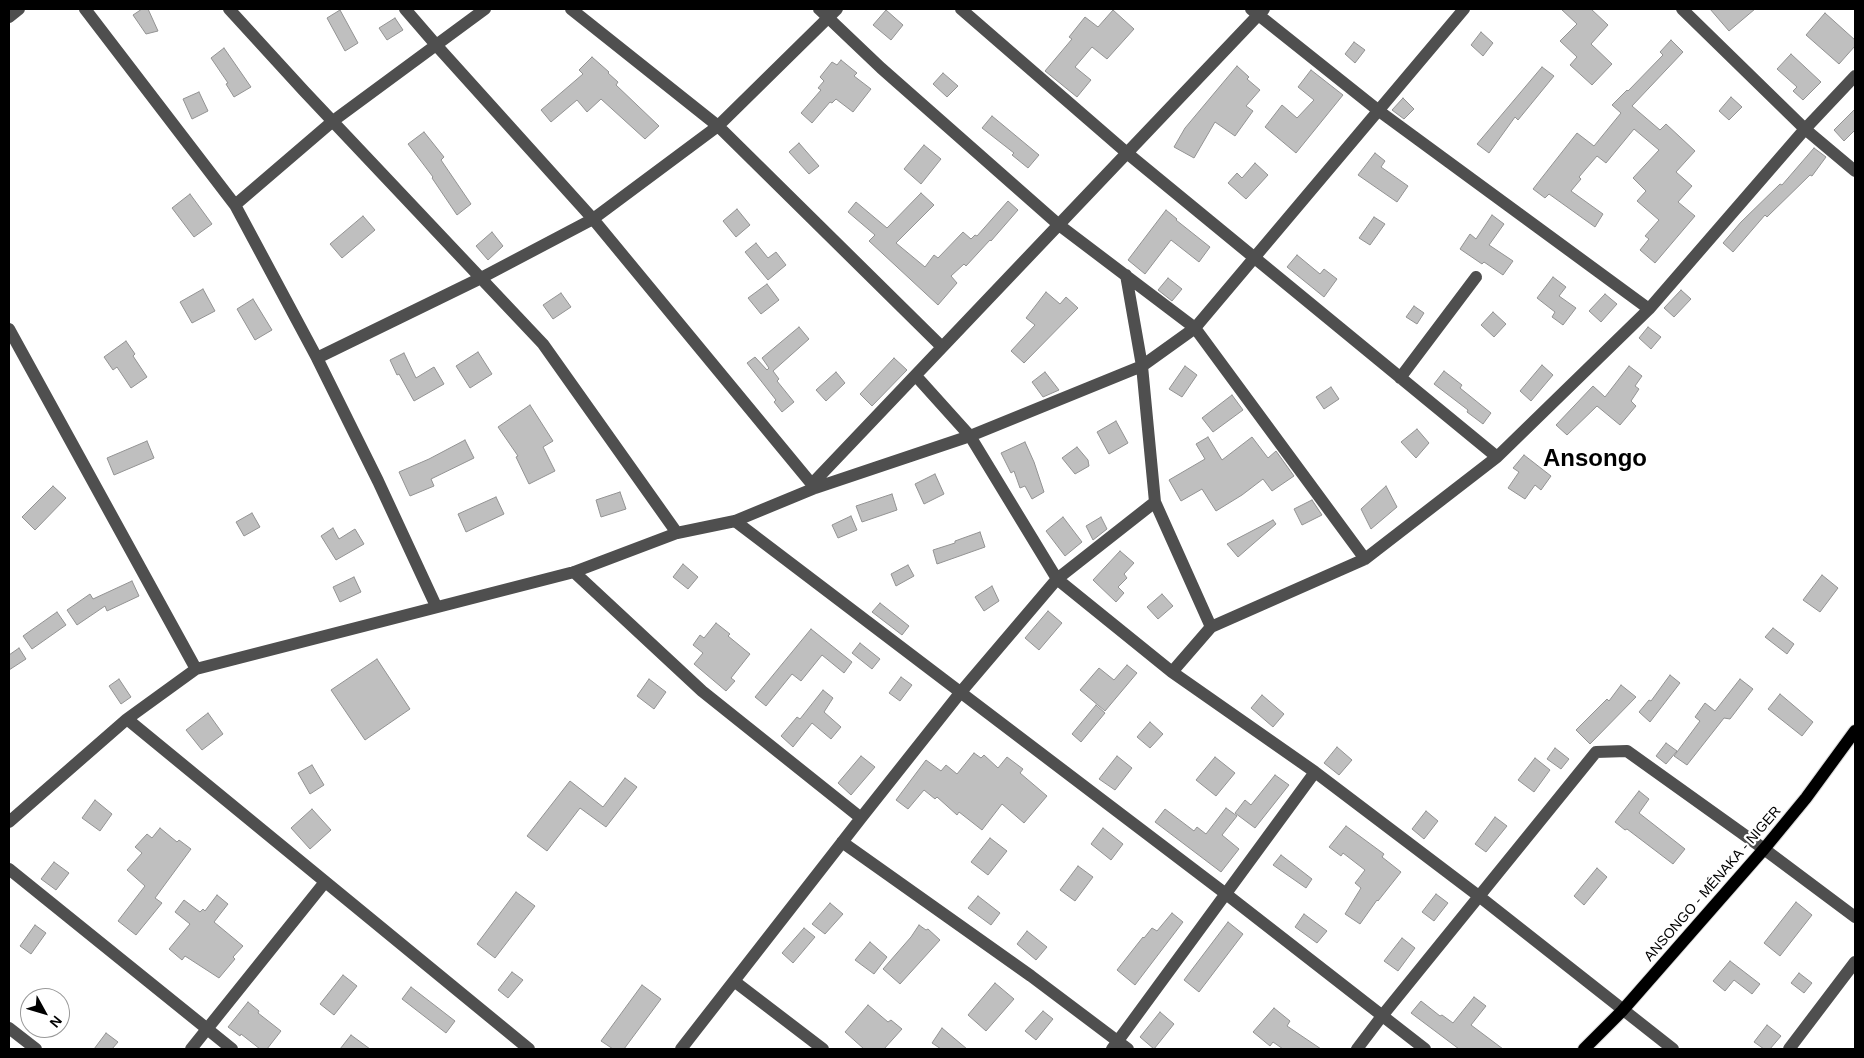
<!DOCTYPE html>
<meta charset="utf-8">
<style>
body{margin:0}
#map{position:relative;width:1864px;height:1058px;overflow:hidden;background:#fff;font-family:Helvetica,sans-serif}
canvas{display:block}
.frame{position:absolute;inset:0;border:10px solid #000;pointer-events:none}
.north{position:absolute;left:20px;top:988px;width:50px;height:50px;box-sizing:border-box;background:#fff;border:1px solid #999;border-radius:50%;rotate:129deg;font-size:14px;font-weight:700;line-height:20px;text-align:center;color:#000}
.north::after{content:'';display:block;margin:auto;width:18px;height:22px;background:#000;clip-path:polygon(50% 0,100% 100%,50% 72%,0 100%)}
</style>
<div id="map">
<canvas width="1864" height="1058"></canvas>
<div class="frame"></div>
<div class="north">N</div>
</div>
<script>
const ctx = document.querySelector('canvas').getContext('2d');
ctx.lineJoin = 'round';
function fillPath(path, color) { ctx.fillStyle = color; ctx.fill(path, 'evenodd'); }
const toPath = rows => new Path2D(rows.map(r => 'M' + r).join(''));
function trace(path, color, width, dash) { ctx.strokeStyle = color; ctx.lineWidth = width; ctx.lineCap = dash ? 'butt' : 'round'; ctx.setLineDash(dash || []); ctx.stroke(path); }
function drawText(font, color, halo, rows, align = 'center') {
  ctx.font = font + ' Helvetica,sans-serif'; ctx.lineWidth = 4.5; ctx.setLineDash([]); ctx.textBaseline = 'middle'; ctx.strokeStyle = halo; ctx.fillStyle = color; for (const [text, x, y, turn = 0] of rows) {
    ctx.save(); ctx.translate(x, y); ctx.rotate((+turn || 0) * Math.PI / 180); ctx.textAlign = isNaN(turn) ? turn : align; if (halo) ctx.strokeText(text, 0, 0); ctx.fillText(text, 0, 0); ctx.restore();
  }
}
const building = toPath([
 [142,9,148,9,158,31,146,34,133,15,142,9],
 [1561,9,1591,9,1608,25,1591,44,1612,64,1592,85,1570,65,1577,57,1560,41,1577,24,1561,9],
 [1710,9,1755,9,1729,31,1710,9],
 [340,10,358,43,345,51,327,18,340,10],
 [886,10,903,25,891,40,873,25,886,10],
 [1113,10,1134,29,1107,59,1092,47,1075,67,1091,80,1077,97,1045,71,1072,39,1069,37,1085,17,1098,27,1113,10],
 [1825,13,1855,40,1855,46,1839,64,1806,35,1825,13],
 [395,18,403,30,387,40,379,28,395,18],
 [1481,32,1493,43,1483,56,1471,45,1481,32],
 [1671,40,1683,52,1632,106,1660,130,1666,124,1695,151,1676,172,1692,186,1678,202,1695,216,1655,263,1640,250,1649,239,1645,236,1659,220,1637,201,1646,191,1633,178,1659,150,1634,129,1606,163,1597,156,1579,177,1581,179,1571,191,1603,214,1595,227,1549,194,1545,198,1533,189,1577,133,1594,146,1621,113,1612,105,1627,90,1628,91,1663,55,1660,52,1671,40],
 [1354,42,1365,50,1355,63,1345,54,1354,42],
 [224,48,251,87,234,97,226,84,228,83,211,58,224,48],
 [1791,54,1821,82,1803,100,1793,91,1797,87,1777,69,1791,54],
 [592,57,609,72,608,73,618,82,616,85,659,126,645,139,601,99,587,112,577,100,551,122,541,110,583,74,579,70,592,57],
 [841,60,857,73,854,76,871,89,853,112,836,99,832,103,830,102,812,123,801,113,821,90,818,88,824,81,820,77,832,62,837,65,841,60],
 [1237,66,1249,77,1247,79,1260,90,1246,106,1253,111,1235,136,1215,122,1194,158,1174,147,1185,128,1237,66],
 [1542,67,1554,76,1518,120,1515,117,1489,153,1477,144,1542,67],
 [1311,70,1343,95,1296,153,1265,127,1282,105,1297,118,1314,100,1298,87,1311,70],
 [943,73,958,86,947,97,933,84,943,73],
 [199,92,208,111,192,119,183,99,199,92],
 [1731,97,1742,107,1729,120,1719,111,1731,97],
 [1403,98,1414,109,1404,119,1392,110,1403,98],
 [1855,109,1855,130,1844,141,1834,130,1855,109],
 [992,116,1039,155,1028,168,1012,155,1014,153,982,128,992,116],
 [424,132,444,157,441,160,471,204,457,215,432,178,433,177,408,144,424,132],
 [799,143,819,166,809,174,789,152,799,143],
 [924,145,941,159,921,184,904,169,924,145],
 [1814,148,1826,157,1812,176,1810,175,1767,217,1765,215,1733,252,1723,243,1741,222,1780,184,1782,185,1814,148],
 [1375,153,1385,161,1381,167,1408,186,1397,202,1358,175,1375,153],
 [1255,163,1268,175,1246,199,1228,183,1237,173,1242,178,1255,163],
 [921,193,934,205,896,243,925,267,934,255,938,258,963,232,971,239,975,235,977,236,1008,201,1018,210,991,241,990,240,966,266,964,264,951,276,957,283,938,305,869,241,875,235,848,212,856,202,887,228,921,193],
 [190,194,212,224,194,237,172,208,190,194],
 [737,209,750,225,736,237,723,221,737,209],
 [1166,210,1177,219,1176,220,1210,247,1199,262,1171,240,1145,274,1128,260,1166,210],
 [1492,215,1504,224,1489,245,1513,261,1503,275,1484,262,1482,264,1460,249,1470,234,1476,239,1492,215],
 [363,216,375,230,342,258,330,244,363,216],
 [1374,217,1385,224,1370,245,1359,238,1374,217],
 [492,232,503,246,488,260,476,246,492,232],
 [756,243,768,258,776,252,786,265,768,280,745,252,756,243],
 [1297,255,1320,274,1324,269,1337,279,1324,297,1287,267,1297,255],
 [1553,277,1566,287,1559,296,1576,308,1563,325,1552,317,1555,312,1537,298,1553,277],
 [1168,278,1182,289,1172,301,1158,290,1168,278],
 [767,284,779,300,761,314,748,298,767,284],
 [203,289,215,311,192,323,180,302,203,289],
 [1681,290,1691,299,1674,317,1664,308,1681,290],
 [1046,292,1060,304,1066,297,1078,308,1024,363,1011,351,1035,325,1026,318,1046,292],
 [561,293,571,307,553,319,543,305,561,293],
 [1605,294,1617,304,1601,322,1589,311,1605,294],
 [253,299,272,330,255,340,237,309,253,299],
 [1414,306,1424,313,1417,324,1406,317,1414,306],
 [1493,312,1506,324,1494,337,1481,325,1493,312],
 [799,327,809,339,773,371,779,379,777,381,794,402,782,412,774,402,776,400,747,363,755,357,767,370,769,368,762,358,799,327],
 [1648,327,1661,337,1651,349,1639,338,1648,327],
 [126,341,135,354,133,356,147,377,131,388,117,367,113,370,104,357,126,341],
 [478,352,492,374,470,388,456,366,478,352],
 [404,353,416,378,434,367,444,384,414,401,399,374,397,375,390,360,404,353],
 [894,358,907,370,872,406,860,394,894,358],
 [1542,365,1553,375,1531,401,1520,391,1542,365],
 [1185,366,1197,375,1182,397,1169,389,1185,366],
 [1629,366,1642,376,1635,386,1639,389,1631,401,1636,406,1620,425,1597,406,1567,435,1556,425,1593,386,1605,397,1629,366],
 [1444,371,1462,385,1460,388,1491,413,1483,424,1467,412,1468,410,1434,384,1444,371],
 [836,372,845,383,826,401,816,390,836,372],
 [1045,372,1059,390,1043,397,1032,382,1045,372],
 [1331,387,1339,399,1324,409,1316,397,1331,387],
 [1232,395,1243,410,1213,432,1202,418,1232,395],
 [530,405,553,441,543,447,555,471,529,484,516,457,518,456,498,427,530,405],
 [1116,421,1128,443,1109,454,1097,432,1116,421],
 [1417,429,1429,443,1416,458,1401,442,1417,429],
 [1208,437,1222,460,1252,437,1268,458,1276,451,1294,476,1272,491,1263,479,1242,495,1216,511,1202,489,1181,501,1169,480,1205,459,1196,444,1208,437],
 [465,440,474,458,431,479,434,486,410,496,399,472,429,459,465,440],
 [147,441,154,458,114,475,107,458,147,441],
 [1025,442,1034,462,1044,492,1032,499,1025,486,1020,488,1014,471,1011,473,1001,453,1025,442],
 [1077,447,1088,460,1089,466,1075,474,1062,458,1077,447],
 [1524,455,1551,476,1541,490,1535,485,1525,499,1508,488,1519,472,1513,468,1524,455],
 [935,474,944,494,924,504,915,484,935,474],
 [53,486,66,498,35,530,22,517,53,486],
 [1386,486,1397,507,1371,529,1361,509,1386,486],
 [620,492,626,509,601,517,596,500,620,492],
 [892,494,897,510,862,522,856,506,892,494],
 [496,497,504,514,466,532,458,514,496,497],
 [1312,500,1322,515,1302,525,1294,509,1312,500],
 [252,513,260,527,244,536,236,522,252,513],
 [851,516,857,530,838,538,832,525,851,516],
 [1063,517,1082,542,1065,556,1046,531,1063,517],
 [1101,517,1107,529,1093,540,1086,526,1101,517],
 [1273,520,1276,524,1238,557,1227,544,1273,520],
 [333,528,339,539,355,529,364,544,336,560,321,536,333,528],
 [980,532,985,547,937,564,933,550,955,543,955,541,980,532],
 [1120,551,1134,563,1124,574,1127,578,1118,587,1124,593,1116,602,1093,580,1120,551],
 [683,564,698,577,688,589,673,577,683,564],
 [908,565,914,576,896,586,891,574,908,565],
 [1822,575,1838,588,1820,612,1803,600,1822,575],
 [354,577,361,592,340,602,333,587,354,577],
 [132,581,139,596,107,611,105,606,77,625,67,610,90,594,93,599,132,581],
 [992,586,999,601,984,611,975,597,992,586],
 [1162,594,1173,606,1158,619,1147,607,1162,594],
 [880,603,909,626,902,635,872,612,880,603],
 [1048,611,1062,623,1039,650,1025,638,1048,611],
 [57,612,66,625,32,649,23,636,57,612],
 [716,623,730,634,728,636,750,654,731,678,735,681,726,691,694,664,703,653,693,645,700,635,704,638,716,623],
 [1773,628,1794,644,1787,654,1765,637,1773,628],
 [811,629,852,662,844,673,822,655,801,681,792,674,766,706,755,697,811,629],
 [860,643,880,659,872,669,852,653,860,643],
 [19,648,26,659,9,670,9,655,19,648],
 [377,659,410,709,365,740,331,690,377,659],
 [1127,665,1137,673,1105,711,1080,690,1099,668,1114,680,1127,665],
 [1670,675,1680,683,1650,722,1639,712,1649,700,1651,701,1670,675],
 [901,677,912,685,900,701,889,693,901,677],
 [119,679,131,697,121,704,109,686,119,679],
 [649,679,666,692,654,709,637,696,649,679],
 [1740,679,1753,689,1730,719,1724,718,1687,765,1674,756,1700,721,1695,717,1705,703,1715,711,1740,679],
 [1621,685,1636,697,1590,744,1576,730,1607,699,1609,701,1621,685],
 [823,690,833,698,824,712,841,727,831,739,812,723,793,747,781,736,797,717,800,719,823,690],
 [1780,694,1813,722,1802,736,1768,709,1780,694],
 [1262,695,1284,714,1273,727,1251,708,1262,695],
 [1096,705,1105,713,1081,742,1072,734,1096,705],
 [208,713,223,734,202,750,186,730,208,713],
 [1150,722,1163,734,1150,748,1137,737,1150,722],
 [1666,743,1677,751,1666,764,1656,756,1666,743],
 [1337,747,1352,760,1339,775,1324,763,1337,747],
 [1555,748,1569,759,1561,769,1547,759,1555,748],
 [974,753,981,758,984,755,998,768,1007,757,1023,769,1020,773,1047,796,1024,823,1002,804,982,830,959,812,957,815,937,797,935,799,924,790,908,809,896,800,926,760,941,771,946,765,957,774,974,753],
 [861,756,875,767,851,795,838,783,861,756],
 [1117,756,1132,768,1115,790,1099,779,1117,756],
 [1215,757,1235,773,1216,796,1196,780,1215,757],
 [1535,758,1550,770,1534,792,1518,780,1535,758],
 [312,765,324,785,310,794,298,773,312,765],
 [1275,775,1289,785,1255,828,1235,813,1245,800,1251,805,1275,775],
 [625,778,637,787,606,827,580,808,547,851,527,836,570,781,603,807,625,778],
 [1639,791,1649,799,1639,813,1685,849,1673,864,1627,829,1625,830,1615,822,1639,791],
 [95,800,112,814,100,831,82,818,95,800],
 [1226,808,1237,816,1222,835,1239,849,1221,872,1155,822,1165,809,1194,831,1197,827,1206,834,1226,808],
 [312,809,331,830,310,849,291,828,312,809],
 [1426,811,1438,821,1424,839,1412,829,1426,811],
 [1495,817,1507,826,1486,852,1475,844,1495,817],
 [1346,826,1384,854,1382,857,1401,872,1378,901,1377,900,1360,924,1345,914,1361,888,1355,883,1365,870,1343,853,1341,856,1329,847,1346,826],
 [160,828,177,842,179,840,191,849,155,898,162,903,136,935,118,921,145,886,127,870,142,853,135,847,147,834,152,838,160,828],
 [1103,828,1123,844,1111,860,1091,844,1103,828],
 [990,838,1007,851,988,875,971,862,990,838],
 [1281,855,1312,879,1306,888,1273,865,1281,855],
 [54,862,69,873,56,890,41,879,54,862],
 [1078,866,1093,877,1075,901,1060,890,1078,866],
 [1597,868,1607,877,1584,905,1574,896,1597,868],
 [516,892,535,906,495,958,477,944,516,892],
 [1436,894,1448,903,1434,921,1422,912,1436,894],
 [217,895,228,904,214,922,243,946,233,957,235,959,219,978,185,956,182,960,169,949,190,924,175,912,184,900,200,912,203,909,205,911,217,895],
 [978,896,1000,913,991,925,968,908,978,896],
 [1796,902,1812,915,1780,956,1764,943,1796,902],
 [830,903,843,914,825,934,812,924,830,903],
 [1172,913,1183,922,1135,985,1117,970,1143,937,1144,938,1152,928,1157,931,1172,913],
 [1304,914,1327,931,1317,943,1295,927,1304,914],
 [1228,922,1243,934,1199,992,1184,980,1228,922],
 [35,925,46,933,31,954,20,946,35,925],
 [919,925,926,930,928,929,940,940,900,984,883,969,911,937,919,925],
 [804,928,815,937,793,963,782,953,804,928],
 [1027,931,1047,947,1036,960,1017,944,1027,931],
 [1402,938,1415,948,1398,971,1384,961,1402,938],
 [870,942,887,957,874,974,855,960,870,942],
 [1730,961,1760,984,1752,994,1734,980,1725,991,1713,981,1730,961],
 [512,972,523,980,508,998,498,990,512,972],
 [1799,973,1812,983,1804,993,1791,983,1799,973],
 [343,975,357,986,334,1015,320,1004,343,975],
 [995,983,1014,999,986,1031,968,1015,995,983],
 [642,985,661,999,624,1049,613,1049,601,1041,642,985],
 [411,987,455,1021,446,1033,402,999,411,987],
 [1474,997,1486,1006,1471,1025,1503,1049,1459,1049,1411,1013,1421,1001,1440,1016,1442,1015,1453,1023,1474,997],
 [248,1002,259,1011,258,1013,281,1031,267,1049,260,1049,241,1034,240,1036,228,1027,248,1002],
 [868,1005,888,1022,891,1020,902,1029,884,1049,864,1049,845,1032,868,1005],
 [1274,1008,1290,1021,1287,1026,1321,1049,1283,1049,1273,1042,1270,1046,1253,1032,1274,1008],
 [1043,1011,1053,1019,1036,1040,1025,1031,1043,1011],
 [1160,1012,1174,1024,1154,1049,1140,1037,1160,1012],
 [1767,1025,1781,1036,1770,1049,1764,1049,1754,1042,1767,1025],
 [942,1028,967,1049,941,1049,932,1043,942,1028],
 [106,1033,118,1042,112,1049,94,1049,106,1033],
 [351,1035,370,1049,340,1049,351,1035]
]);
fillPath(building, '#bfbfbf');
trace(building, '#939393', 1);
const major = toPath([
 [1584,1049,1622,1011,1764,849,1806,798,1855,731]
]);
trace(major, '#dbdbdb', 14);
trace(toPath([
 [85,9,235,205,317,358,378,481,436,606],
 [229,9,304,91,543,344,677,533],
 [405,9,437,46,593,219,815,488],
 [571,9,718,126,942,347],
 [819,9,881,68,1059,225,1195,328,1365,559],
 [961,9,1127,153,1497,457],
 [1251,9,1379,111,1649,309],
 [1682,9,1805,129,1855,171],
 [9,17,19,9],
 [235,205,333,121,485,9],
 [1126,275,1142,366,1155,502,1211,627],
 [9,329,196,669],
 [317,358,481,278,593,219,718,126,837,9],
 [916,376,970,436,1057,579,1172,672,1315,772,1480,897,1673,1049],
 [1400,378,1476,277],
 [812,484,1264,9],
 [735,521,1226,894,1425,1049],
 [574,572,702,691,861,818],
 [1172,672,1211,627,1365,559,1497,457,1649,309,1805,129,1855,76],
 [127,719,529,1049],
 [9,822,127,719,196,669,574,572,677,533,735,521,815,488,970,436,1142,366,1195,328,1464,9],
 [842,842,1031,976,1128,1049],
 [9,869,232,1049],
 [734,981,823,1049],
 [9,1028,36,1049],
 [191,1049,325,882],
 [681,1049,861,818,960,693,1057,579,1155,502],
 [1112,1049,1315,772],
 [1357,1049,1382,1016,1596,752,1627,751,1764,849,1855,917],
 [1789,1049,1855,962]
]), '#4f4f4f', 12);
trace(major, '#000', 12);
drawText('14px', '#000', '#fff', [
 ["ANSONGO - MÉNAKA - NIGER",1713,884,-49]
]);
drawText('bold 24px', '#000', '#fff', [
 ["Ansongo",1595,459]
]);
</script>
